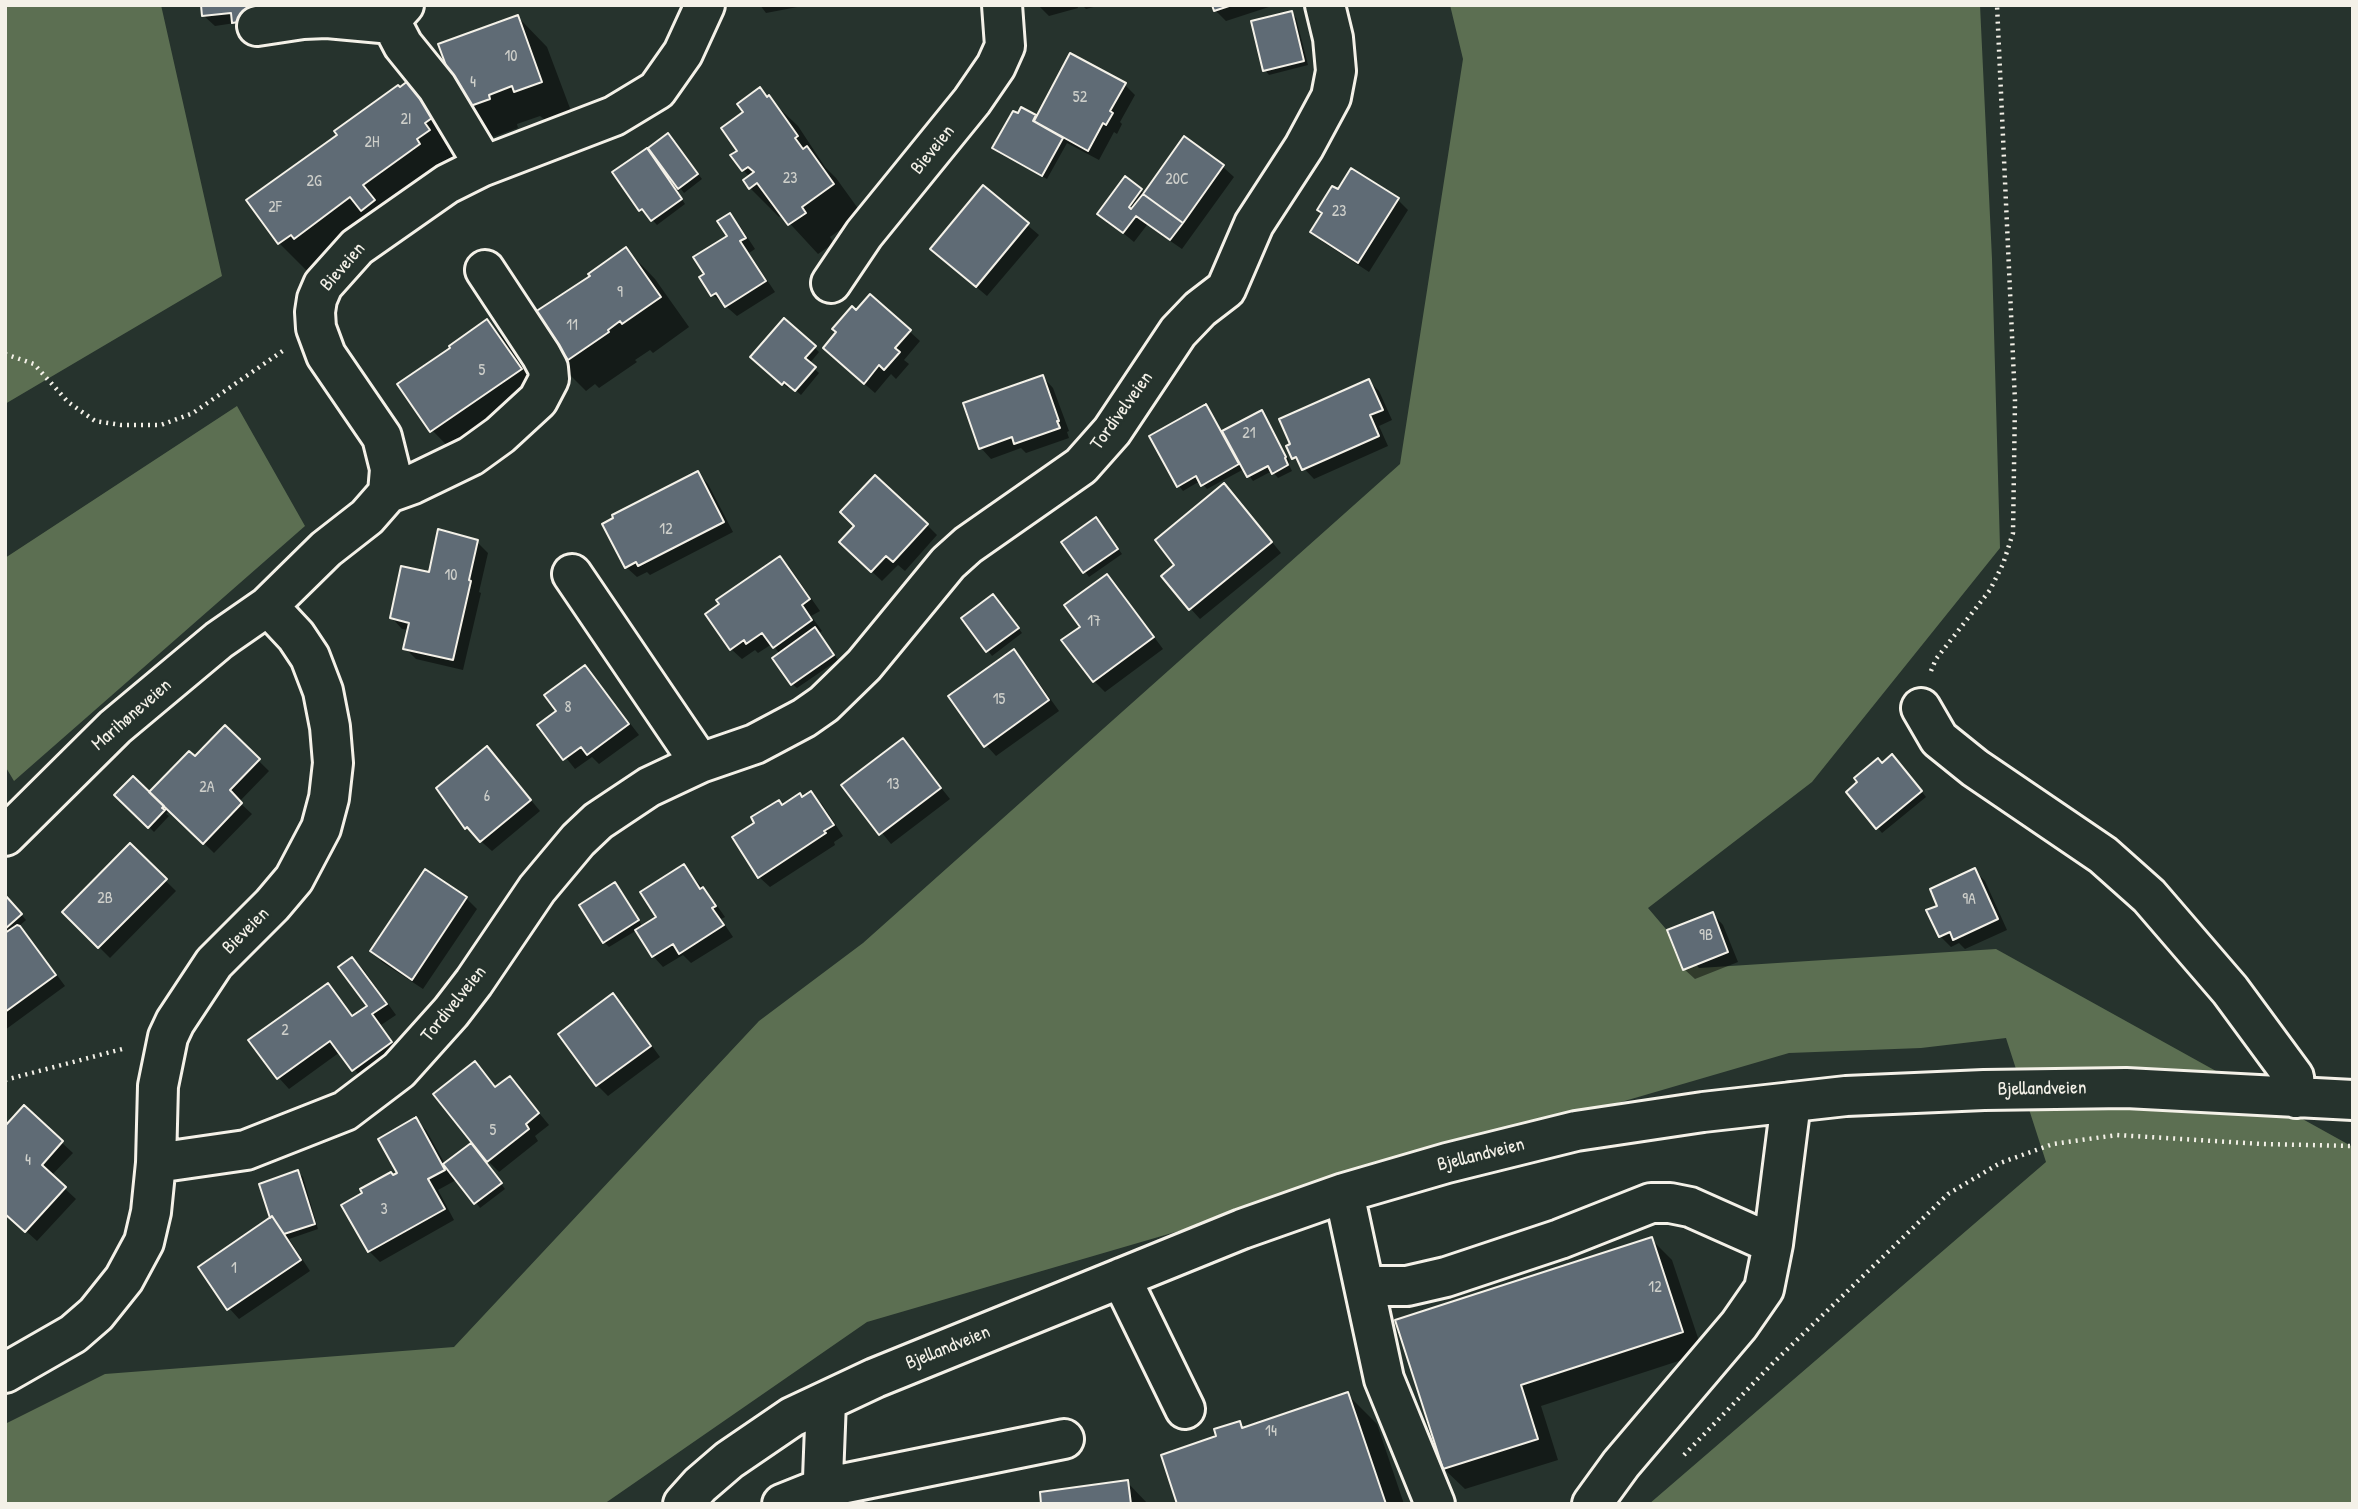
<!DOCTYPE html>
<meta charset="utf-8">
<style>
body{margin:0}
#map{position:relative;width:2358px;height:1509px;overflow:hidden;background:#26332d;font-family:"Patrick Hand",sans-serif}
canvas{display:block}
.frame{position:absolute;inset:0;border:7px solid #f4f1e8;pointer-events:none}
</style>
<div id="map">
<canvas width="2358" height="1509"></canvas>
<div class="frame"></div>
</div>
<script>
const ctx = document.querySelector('canvas').getContext('2d');
ctx.lineJoin = 'round';
function fillPath(path, color) { ctx.fillStyle = color; ctx.fill(path, 'evenodd'); }
const toPath = rows => new Path2D(rows.map(r => 'M' + r).join(''));
function trace(path, color, width, dash) { ctx.strokeStyle = color; ctx.lineWidth = width; ctx.lineCap = dash ? 'butt' : 'round'; ctx.setLineDash(dash || []); ctx.stroke(path); }
function drawText(font, color, halo, rows, align = 'center') {
  ctx.font = font + ' "Patrick Hand",sans-serif'; ctx.lineWidth = 5; ctx.setLineDash([]); ctx.textBaseline = 'middle'; ctx.strokeStyle = halo; ctx.fillStyle = color; for (const [text, x, y, turn = 0] of rows) {
    ctx.save(); ctx.translate(x, y); ctx.rotate((+turn || 0) * Math.PI / 180); ctx.textAlign = isNaN(turn) ? turn : align; if (halo) ctx.strokeText(text, 0, 0); ctx.fillText(text, 0, 0); ctx.restore();
  }
}
fillPath(toPath([
 [5,5,161,5,222,276,5,404],
 [1450,5,1980,5,1992,259,2000,548,1812,782,1648,908,1699,968,1996,949,2353,1147,2353,1504,1649,1504,2046,1162,2006,1038,1921,1048,1789,1053,867,1322,604,1504,5,1504,5,1424,105,1374,454,1347,759,1021,863,943,1400,464,1463,59],
 [237,406,305,526,14,781,5,766,5,558]
]), '#5c6f52');
fillPath(toPath([
 [203,5,266,5,244,32,235,23,215,26,204,16],
 [760,5,808,5,766,13],
 [1038,5,1077,5,1078,8,1049,16],
 [1082,5,1101,5,1086,9],
 [1214,5,1275,5,1226,21,1215,10],
 [1291,13,1296,18,1308,65,1269,75,1265,70],
 [518,17,547,47,571,111,545,120,540,116,517,124,518,128,493,137,463,108],
 [1125,85,1135,95,1120,122,1122,124,1117,134,1114,132,1099,160,1067,143,1047,179,999,153,994,148,1035,117,1037,119],
 [398,87,467,143,453,153,458,160,308,272,279,243,248,200,340,136],
 [760,90,798,126,825,167,836,178,862,214,830,237,834,243,818,254,782,215,779,217,750,188,750,177,743,170,739,151,745,113],
 [668,135,702,179,684,193,681,189,677,192,685,204,657,225,647,214,646,215,641,210,615,173],
 [1185,139,1223,167,1234,177,1182,249,1147,225,1134,242,1100,214,1125,179,1145,194],
 [984,188,1039,235,987,296,943,259],
 [1338,191,1398,200,1408,210,1369,272,1323,242,1312,232],
 [729,215,740,226,755,249,749,253,775,292,737,316,713,295,706,274,729,236],
 [626,249,655,279,689,327,653,353,650,350,635,360,637,362,599,388,595,384,586,391,557,362,592,276],
 [487,321,516,350,550,399,461,460,432,430,453,348],
 [909,331,920,341,904,360,909,364,896,379,891,374,875,393,835,358,838,332],
 [814,347,819,352,809,364,819,373,801,395,790,385,788,388,757,362],
 [1043,377,1053,388,1069,431,1067,432,1069,438,1026,453,1021,448,991,459,981,448],
 [1369,381,1379,391,1392,420,1379,426,1388,446,1314,479,1294,458,1288,447],
 [1205,406,1222,433,1261,412,1266,417,1290,462,1288,463,1292,471,1278,478,1272,471,1253,481,1244,469,1207,489,1200,481,1183,491,1179,486],
 [698,473,708,484,733,532,650,575,647,572,637,577,626,567],
 [1234,496,1281,553,1200,619,1190,608,1177,565],
 [1100,524,1122,554,1089,577,1063,542],
 [927,525,937,535,905,571,898,565,882,581,852,553],
 [477,542,488,553,479,592,481,593,463,670,416,659,405,648,409,630,402,629,392,618,430,574],
 [780,558,790,568,820,611,811,616,822,631,819,633,838,660,797,688,792,684,780,654,772,644,758,653,755,650,742,659,731,649],
 [1107,576,1117,587,1163,649,1105,692,1094,681,1064,641,1082,627],
 [998,601,1022,633,992,656,963,618],
 [1014,651,1024,662,1059,711,996,756,986,745],
 [585,667,595,678,639,735,599,764,592,757,575,769,540,725,558,711],
 [225,728,269,771,239,802,252,814,214,853,170,810,166,814,169,816,154,832,117,795,157,802],
 [903,740,950,799,891,844,844,786],
 [497,759,540,811,492,851,466,828,451,809],
 [1897,761,1926,797,1882,833,1848,792,1882,765],
 [811,793,822,804,843,836,834,842,835,845,770,887,759,877,757,823,779,802,784,806],
 [130,846,176,891,110,958,64,912],
 [684,866,713,900,725,917,721,919,733,937,691,963,683,955,663,967,653,956,637,930,609,947,604,942,615,884,643,927,658,917],
 [1974,870,1985,881,2007,930,1965,949,1959,943,1951,947,1940,936,1939,906],
 [5,896,26,920,18,927,30,939,65,986,5,1030],
 [466,898,477,909,423,989,382,962,372,951],
 [1713,914,1723,925,1738,962,1695,979,1684,969],
 [352,959,363,969,396,1015,381,1025,401,1054,364,1081,340,1052,289,1089,279,1078,251,1041,328,985,354,1017,369,1006],
 [612,996,623,1006,660,1057,608,1096,597,1085,560,1034],
 [475,1063,497,1088,510,1078,549,1125,535,1136,538,1141,499,1172,483,1156,481,1157,505,1189,480,1208,458,1179,438,1190,454,1220,380,1262,369,1251,394,1177,399,1174,415,1119,426,1130,445,1164,480,1151],
 [24,1108,73,1153,51,1176,76,1199,37,1241,5,1212],
 [298,1172,303,1177,318,1229,289,1239,310,1271,239,1319,229,1308,272,1219,261,1185],
 [1651,1239,1672,1260,1703,1353,1541,1406,1558,1460,1465,1489,1444,1469],
 [1348,1395,1377,1424,1404,1504,1179,1504,1219,1437,1239,1423,1245,1429],
 [1127,1482,1148,1504,1043,1504]
]), '#0007');
const building = toPath([
 [201,5,258,5,260,19,232,23,231,13,202,16,201,5],
 [1212,5,1232,5,1214,11,1212,5],
 [1292,11,1304,61,1263,71,1251,21,1292,11],
 [518,15,542,82,514,92,512,86,489,95,490,99,462,109,438,44,518,15],
 [1070,53,1126,83,1110,111,1113,113,1106,125,1103,123,1088,151,1034,121,1070,53],
 [413,77,439,113,425,123,430,130,417,139,420,144,363,185,375,200,361,211,350,197,294,239,291,235,278,244,246,200,337,135,334,131,398,85,400,87,413,77],
 [760,87,767,97,769,95,798,136,795,138,803,149,807,146,834,184,802,207,806,213,788,225,757,183,749,189,743,180,754,172,748,167,742,171,730,155,737,151,721,128,743,112,737,104,760,87],
 [1021,107,1036,115,1033,121,1063,138,1042,176,992,148,1013,111,1018,113,1021,107],
 [668,133,698,174,678,189,648,148,668,133],
 [1184,136,1224,165,1183,223,1143,194,1184,136],
 [647,148,682,199,651,221,642,209,639,211,612,172,647,148],
 [1351,168,1399,198,1358,263,1310,232,1322,213,1317,210,1332,186,1338,189,1351,168],
 [1125,176,1142,189,1129,207,1131,209,1143,194,1183,223,1170,240,1136,216,1123,233,1097,214,1125,176],
 [983,185,1029,223,976,287,930,249,983,185],
 [730,213,746,238,740,241,766,281,725,307,716,293,711,296,699,277,704,274,693,257,727,236,717,221,730,213],
 [626,247,661,297,622,324,620,321,608,330,609,332,568,360,565,356,555,363,535,312,590,276,588,274,626,247],
 [870,294,911,330,895,348,900,352,884,370,879,365,864,384,823,348,836,332,832,329,852,306,856,310,870,294],
 [784,318,816,346,805,358,816,367,795,391,784,382,782,385,750,357,784,318],
 [487,319,522,369,430,432,397,384,450,348,449,346,487,319],
 [1043,375,1059,421,1057,421,1060,428,1014,444,1012,437,979,449,963,403,1043,375],
 [1369,379,1383,410,1370,415,1379,436,1302,470,1296,457,1292,459,1286,446,1290,444,1279,419,1369,379],
 [1206,404,1239,464,1201,486,1196,476,1177,487,1149,436,1206,404],
 [1262,410,1286,457,1285,458,1288,465,1272,474,1268,466,1247,477,1222,431,1262,410],
 [698,471,724,522,638,566,636,562,625,568,602,524,613,518,612,515,698,471],
 [875,475,928,524,893,562,886,556,871,572,839,542,854,526,840,512,875,475],
 [1224,483,1272,542,1189,610,1161,576,1174,565,1155,540,1224,483],
 [1096,517,1118,549,1083,573,1061,542,1096,517],
 [438,529,478,540,469,580,471,581,453,660,403,649,409,623,390,618,401,566,429,572,438,529],
 [780,556,810,599,802,605,812,620,773,648,762,633,746,644,744,640,730,650,705,614,719,604,716,600,780,556],
 [1107,574,1154,637,1093,682,1061,640,1080,627,1064,605,1107,574],
 [993,594,1019,628,986,652,961,618,993,594],
 [815,627,834,655,791,685,772,658,815,627],
 [1014,649,1049,700,984,747,948,696,1014,649],
 [585,665,629,724,587,755,581,747,563,760,537,725,556,711,544,695,585,665],
 [225,725,260,759,230,790,242,803,203,844,149,792,189,751,195,756,225,725],
 [903,738,941,788,879,835,841,785,903,738],
 [487,746,531,800,480,842,467,827,465,829,436,788,487,746],
 [1892,754,1922,791,1876,829,1846,792,1857,782,1854,778,1878,758,1882,763,1892,754],
 [133,776,164,806,162,808,165,810,148,828,114,795,133,776],
 [811,791,834,825,824,831,826,833,758,878,732,837,754,823,751,817,779,800,782,805,800,793,802,797,811,791],
 [130,843,167,879,98,948,62,912,130,843],
 [684,864,700,889,703,887,716,906,712,908,724,925,679,954,673,944,652,957,635,930,656,917,640,892,684,864],
 [1975,868,1998,919,1953,940,1950,932,1939,937,1926,910,1937,906,1930,889,1975,868],
 [425,869,467,897,412,980,370,951,425,869],
 [615,882,639,920,603,943,579,905,615,882],
 [5,895,22,914,5,929,5,895],
 [1713,912,1728,952,1683,970,1667,930,1713,912],
 [17,925,20,926,56,975,5,1012,5,933,17,925],
 [352,957,387,1004,372,1014,392,1042,352,1071,330,1041,277,1079,248,1040,328,983,352,1016,367,1006,338,967,352,957],
 [613,993,651,1046,596,1086,558,1034,613,993],
 [475,1061,495,1087,510,1076,539,1113,526,1124,529,1129,487,1162,433,1094,475,1061],
 [24,1105,63,1141,42,1165,66,1187,25,1232,5,1214,5,1126,24,1105],
 [416,1117,445,1170,428,1179,445,1209,368,1252,341,1205,362,1193,360,1189,391,1172,393,1175,397,1173,378,1139,416,1117],
 [471,1143,502,1183,474,1204,443,1164,471,1143],
 [298,1170,315,1224,284,1234,272,1216,270,1218,259,1184,298,1170],
 [272,1216,301,1260,227,1310,198,1267,272,1216],
 [1652,1237,1683,1332,1521,1385,1538,1439,1443,1469,1395,1320,1652,1237],
 [1348,1392,1386,1504,1177,1504,1161,1455,1216,1436,1214,1429,1240,1421,1242,1428,1348,1392],
 [1128,1480,1131,1504,1041,1504,1040,1492,1128,1480]
]);
fillPath(building, '#5f6b75');
trace(building, '#f4f1e8', 2);
const minor = toPath([
 [392,24,403,45,437,87,476,152,481,167],
 [257,26,303,19,327,18,392,24,394,16,404,5],
 [831,283,864,234,972,101,996,66,1005,46,1002,5],
 [388,493,413,484,471,456,500,435,538,400,549,379,548,368,541,355,485,270],
 [572,574,700,763],
 [1921,708,1939,739,1975,768,2103,855,2149,896,2230,990,2294,1077,2296,1098],
 [5,836,115,727,219,640,268,606],
 [156,1163,246,1150,345,1111,399,1070,451,1012,474,982,537,889,578,840,598,821,649,787,700,763,755,744,804,718,824,704,864,665,948,563,968,545,1081,466,1112,431,1178,332,1200,309,1226,289,1254,224,1304,147,1331,97,1336,71,1333,38,1325,5],
 [1344,1193,1384,1379,1435,1504],
 [1121,1278,1185,1409],
 [1364,1286,1407,1286,1446,1277,1560,1239,1651,1203,1670,1203,1690,1207,1773,1244],
 [5,1373,73,1334,96,1314,124,1279,144,1242,151,1212,156,1163,158,1086,168,1037,175,1022,214,963,272,905,294,879,321,828,329,798,333,763,330,727,323,691,310,657,296,636,268,606,326,549,367,517,388,493,390,469,382,437,326,355,316,328,315,312,317,299,323,285,357,247,447,184,481,167,614,116,657,90,683,53,705,5],
 [683,1504,700,1485,729,1460,792,1417,875,1378,1242,1229,1344,1193,1447,1163,1576,1131,1703,1112,1846,1096,1984,1090,2126,1088,2353,1100],
 [782,1504,822,1488,1064,1439],
 [822,1504,826,1401],
 [1592,1504,1621,1464,1739,1325,1764,1289,1773,1244,1791,1102]
]);
trace(minor, '#f4f1e8', 44);
trace(toPath([
 [5,354,34,364,68,402,95,421,121,425,161,425,193,413,284,350],
 [1931,671,1936,659,1990,590,2003,564,2013,533,2015,401,1997,5],
 [5,1080,126,1048],
 [1684,1455,1774,1362,1948,1194,2000,1163,2053,1144,2117,1135,2262,1144,2353,1146]
]), '#f4f1e8', 4.5, [2, 5]);
trace(minor, '#26332d', 38);
drawText('16px', '#cfd0cb', null, [
 ["10",511,57],
 ["4",473,83],
 ["52",1080,98],
 ["2I",406,120],
 ["2H",372,143],
 ["23",790,179],
 ["20C",1177,180],
 ["2G",314,182],
 ["2F",275,208],
 ["23",1339,212],
 ["9",620,293],
 ["11",572,326],
 ["5",482,371],
 ["21",1249,434],
 ["12",666,530],
 ["10",451,576],
 ["17",1094,622],
 ["15",999,700],
 ["8",568,708],
 ["13",893,785],
 ["2A",207,788],
 ["6",487,797],
 ["2B",105,899],
 ["9A",1969,900],
 ["9B",1706,936],
 ["2",285,1031],
 ["5",493,1131],
 ["4",28,1161],
 ["3",384,1210],
 ["1",234,1269],
 ["12",1655,1288],
 ["14",1271,1432]
]);
drawText('19px', '#f4f1e8', '#26332d', [
 ["Bieveien",933,150,-51],
 ["Bieveien",343,267,-49],
 ["Tordivelveien",1122,411,-54],
 ["Marihøneveien",132,715,-41],
 ["Bieveien",246,931,-45],
 ["Tordivelveien",454,1004,-51],
 ["Bjellandveien",2042,1089,-1],
 ["Bjellandveien",1481,1155,-14],
 ["Bjellandveien",948,1348,-22]
]);
</script>
